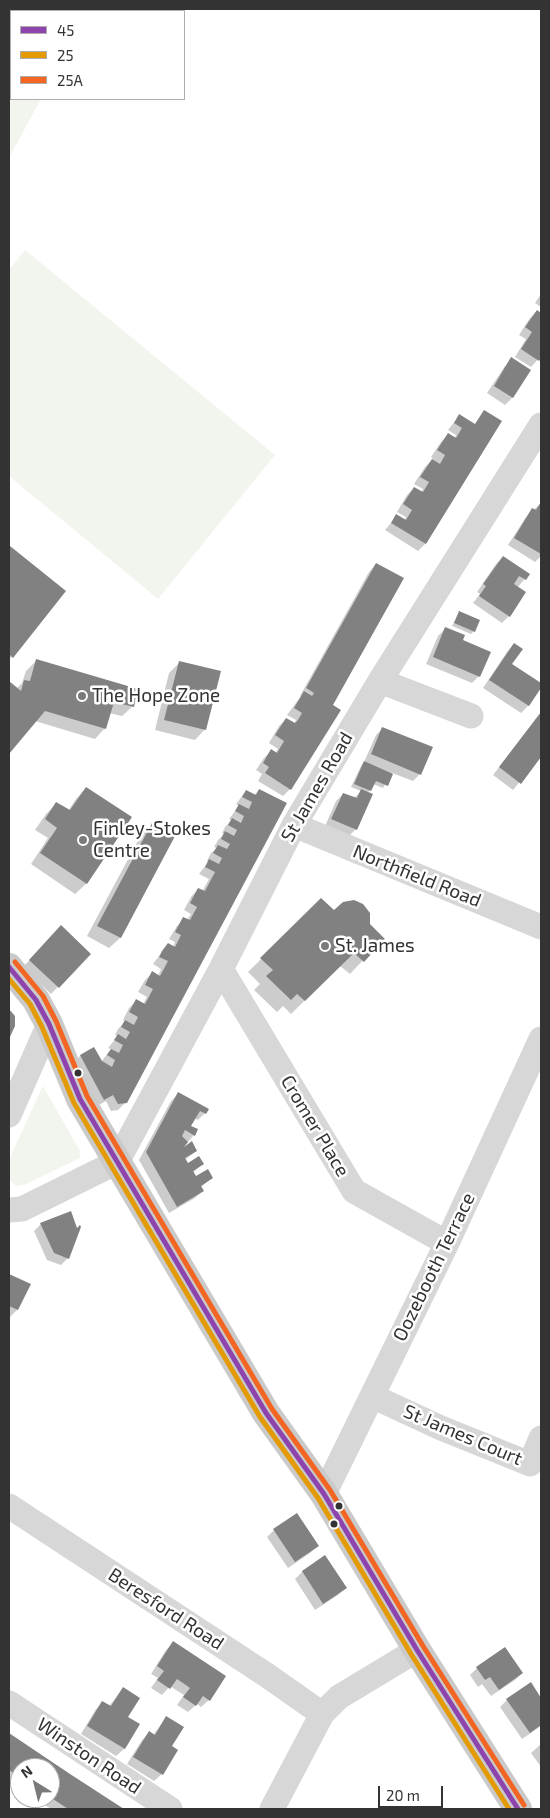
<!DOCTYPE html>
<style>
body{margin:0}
#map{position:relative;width:550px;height:1818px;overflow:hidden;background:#fff;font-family:"Exo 2",sans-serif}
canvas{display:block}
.frame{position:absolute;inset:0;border:10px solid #333;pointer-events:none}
.legend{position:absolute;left:10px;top:10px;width:175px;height:90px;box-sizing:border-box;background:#fff;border:1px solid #adadad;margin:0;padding:6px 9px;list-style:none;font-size:15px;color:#333}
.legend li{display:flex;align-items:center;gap:10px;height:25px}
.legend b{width:25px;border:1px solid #adadad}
.north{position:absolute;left:10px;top:1758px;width:50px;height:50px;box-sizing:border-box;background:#fff;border:1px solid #adadad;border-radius:50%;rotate:324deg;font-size:14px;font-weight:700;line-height:20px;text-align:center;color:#333}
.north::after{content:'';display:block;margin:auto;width:18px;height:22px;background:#7a7a7a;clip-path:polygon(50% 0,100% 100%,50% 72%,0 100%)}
.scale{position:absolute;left:378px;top:1786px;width:65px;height:22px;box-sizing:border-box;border:2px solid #333;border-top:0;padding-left:6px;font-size:15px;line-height:18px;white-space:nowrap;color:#333;-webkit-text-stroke:4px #fff;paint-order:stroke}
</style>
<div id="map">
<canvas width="550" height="1818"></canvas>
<div class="frame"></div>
<ul class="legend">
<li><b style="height:6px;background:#8e44ad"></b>45</li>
<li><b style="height:6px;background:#e39a05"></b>25</li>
<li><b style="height:6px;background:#f26522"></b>25A</li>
</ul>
<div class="north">N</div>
<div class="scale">20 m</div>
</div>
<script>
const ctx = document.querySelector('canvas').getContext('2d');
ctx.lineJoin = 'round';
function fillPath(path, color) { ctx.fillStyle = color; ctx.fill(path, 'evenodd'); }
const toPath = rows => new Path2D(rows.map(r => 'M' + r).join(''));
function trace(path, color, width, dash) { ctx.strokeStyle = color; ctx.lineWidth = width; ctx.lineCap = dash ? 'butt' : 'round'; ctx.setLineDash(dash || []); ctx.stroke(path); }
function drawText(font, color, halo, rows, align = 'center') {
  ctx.font = font + ' "Exo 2",sans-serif'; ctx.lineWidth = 5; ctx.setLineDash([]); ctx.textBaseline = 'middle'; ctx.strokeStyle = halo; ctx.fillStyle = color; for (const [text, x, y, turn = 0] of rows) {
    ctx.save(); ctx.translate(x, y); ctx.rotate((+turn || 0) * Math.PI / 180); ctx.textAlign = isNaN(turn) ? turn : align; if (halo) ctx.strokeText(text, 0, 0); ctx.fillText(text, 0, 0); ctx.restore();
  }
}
fillPath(toPath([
 [9,9,90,9,89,11,11,11,11,99,41,99,9,158],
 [25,250,275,455,158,599,9,476,9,270],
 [43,1086,80,1151,80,1158,24,1185,16,1186,10,1180,9,1175,9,1165,11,1155]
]), '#f1f5ed');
fillPath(toPath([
 [541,294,541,307,535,303],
 [537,311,541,314,541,356,531,367,515,357,526,339,519,335,530,318],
 [512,359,512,398,505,405,487,393,505,366],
 [459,416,475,425,425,544,418,551,385,530,397,516,404,520,406,517,397,512,407,495,414,488,421,492,423,489,414,484,425,467,433,459,431,457,441,442,448,435,454,439,456,435,448,430],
 [541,503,541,540,539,543,541,544,541,556,535,562,508,545,526,517],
 [10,547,64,592,9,660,9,548],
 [503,557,529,574,517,588,509,616,502,623,473,603,480,594,477,592,496,564],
 [376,564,332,705,290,789,283,796,258,781,262,774,256,770,264,758,271,751,275,753,278,749,269,743,279,726,286,719,294,724,296,720,287,715,301,696,300,696,369,572],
 [459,613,474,631,471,634,452,626],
 [446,628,461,641,479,676,472,683,426,664,438,636],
 [514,644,511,664,541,685,528,706,521,713,483,688,507,652],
 [36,661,133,706,122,716,109,713,105,728,95,739,35,721,9,752,9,681,17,688,22,683,26,671],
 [180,662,205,729,195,740,155,730,169,673],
 [540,715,541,756,513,790,493,775],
 [383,728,420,774,413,781,392,773,383,788,373,784,368,793,356,829,349,836,325,826,336,801,343,794,354,798,361,791,351,787,361,766,364,762,376,735],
 [86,788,130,818,86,884,75,894,31,864,48,838,35,830,46,814,57,803,68,811,76,799],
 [259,790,126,1102,118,1110,111,1111,106,1101,97,1106,73,1064,80,1056,93,1049,101,1062,111,1049,108,1048,118,1036,115,1035,118,1029,126,1021,123,1020,129,1008,136,1001,143,1004,147,997,138,992,145,980,152,973,158,976,161,969,153,964,156,960,168,945,173,947,175,942,169,939,177,926,184,919,187,920,191,914,184,910,191,897,198,889,202,892,209,879,199,874,209,861,207,861,211,853,217,848,214,847,218,840,224,834,222,833,225,827,232,820,229,819,239,806,236,804,246,791,254,795],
 [152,825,174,836,120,938,109,948,87,936,141,835],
 [321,900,334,911,383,939,350,974,340,966,291,1014,283,1006,277,1012,254,990,260,984,248,972],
 [61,927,89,954,51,994,23,967],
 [178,1094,205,1113,198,1120,194,1118,189,1127,194,1135,182,1149,196,1151,185,1160,187,1164,202,1164,193,1173,196,1177,211,1178,200,1188,202,1191,195,1198,169,1213,139,1160,171,1101],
 [41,1224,68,1258,61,1265,47,1260,34,1231],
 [9,1275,29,1285,17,1310,9,1318],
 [274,1530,317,1546,310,1553,288,1568,267,1537],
 [325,1557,345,1588,338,1595,315,1610,295,1579,302,1572],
 [173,1643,209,1700,201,1707,197,1704,188,1712,177,1705,184,1695,176,1690,170,1686,162,1695,151,1688,158,1678,151,1674,166,1650],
 [477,1668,522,1673,515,1680,491,1696,482,1684,478,1687,470,1675],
 [530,1684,541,1700,541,1726,522,1739,500,1707,507,1700],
 [123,1689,127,1717,139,1724,124,1749,116,1756,81,1734,96,1709,103,1702,109,1706],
 [166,1718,170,1746,162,1774,154,1781,127,1764,142,1740,149,1733,153,1735],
 [9,1734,122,1809,51,1809,34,1798,50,1798,50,1768,20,1768,20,1789,9,1781],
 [541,1744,541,1767,531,1753]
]), '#0003');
fillPath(toPath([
 [537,310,541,313,541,358,539,361,521,349,532,332,525,327],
 [511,357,531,370,513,398,494,386],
 [484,410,502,421,426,544,391,523,396,514,406,520,412,510,403,504,414,487,423,492,429,482,420,477,432,459,440,464,445,455,437,450,448,433,456,438,462,428,454,423,459,414,475,424],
 [541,502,541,554,514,538,532,508,536,510],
 [10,546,66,591,13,658,9,654],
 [503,556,530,574,526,580,519,576,514,584,526,592,510,617,479,596,486,586,483,584],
 [376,563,404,578,333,705,341,710,291,790,265,773,269,767,263,763,271,749,277,753,284,741,275,735,286,718,295,723,298,720,302,713,294,708,304,691,312,696,314,693,306,688],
 [459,611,480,620,475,632,454,623],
 [445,627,465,635,463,640,491,652,480,677,433,657],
 [514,643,523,649,512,664,541,683,541,688,529,706,489,680],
 [36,659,138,689,134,707,114,702,106,729,45,711,9,754,9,681,21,691,24,680,30,681],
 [179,661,221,671,206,730,164,720],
 [541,712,541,757,521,784,499,767],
 [382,727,433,747,421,775,371,754],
 [364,761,393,774,388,786,376,781,371,791,354,784],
 [86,787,132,817,87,884,40,853,57,828,45,819,56,802,70,810],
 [259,789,287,803,127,1103,118,1104,113,1095,104,1100,80,1055,94,1047,102,1061,112,1067,115,1060,107,1055,111,1049,119,1053,123,1045,114,1040,118,1034,126,1039,130,1032,121,1027,125,1020,134,1025,138,1017,129,1012,136,999,145,1004,153,989,145,985,152,971,160,976,168,961,159,957,162,951,168,943,175,947,181,935,175,932,183,917,190,920,197,907,190,903,198,888,205,891,215,872,205,867,209,859,219,864,222,858,213,853,218,845,227,849,230,844,221,839,225,831,234,836,237,830,228,825,232,818,241,823,244,816,235,811,239,804,249,809,252,802,242,797,246,790,256,795],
 [361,789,373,794,357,830,331,819,343,793,357,798],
 [152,823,175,836,121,938,97,926],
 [321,898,334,910,343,902,354,900,363,904,370,913,370,924,385,939,364,962,354,953,305,1001,297,994,291,1000,266,976,273,970,260,958],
 [61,925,91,954,59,988,29,960],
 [9,1009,15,1016,15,1026,9,1039],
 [178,1092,209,1109,206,1114,200,1111,191,1126,198,1129,195,1136,185,1130,182,1136,188,1142,184,1147,192,1141,197,1151,185,1158,188,1163,199,1156,204,1164,193,1171,196,1176,208,1169,213,1178,201,1186,204,1191,177,1207,146,1152],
 [71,1211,77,1228,80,1225,81,1227,69,1259,54,1253,40,1223],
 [9,1274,31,1284,18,1310,9,1306],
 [297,1513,319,1546,295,1562,273,1529],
 [325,1555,347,1588,323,1604,302,1571],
 [173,1641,226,1676,210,1701,203,1696,196,1706,183,1697,190,1688,183,1683,177,1679,170,1689,157,1680,164,1671,157,1666],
 [505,1647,523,1673,499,1690,490,1677,485,1680,476,1667],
 [531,1682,541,1698,541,1725,530,1733,506,1699],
 [123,1687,140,1698,128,1717,140,1724,125,1749,87,1726,102,1701,111,1706],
 [166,1716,184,1727,172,1746,178,1750,163,1775,133,1757,149,1731,155,1735],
 [9,1733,70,1774,124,1809,68,1809,50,1797,50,1768,20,1768,20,1777,18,1776,9,1770]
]), '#818181');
trace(toPath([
 [380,681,471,716],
 [294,825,541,927],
 [221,969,354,1191,447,1243],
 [9,1115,49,1024],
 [9,1210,22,1209,117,1162,221,969,294,825,380,681,541,425],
 [372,1396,441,1428,530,1464,541,1438],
 [324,1494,447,1243,541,1039],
 [9,1506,268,1676,322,1714],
 [9,1703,170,1809],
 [272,1809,322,1714,339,1697,417,1650]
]), '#d7d7d7', 25);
trace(toPath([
 [9,967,36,1000,49,1024,80,1099,266,1413,324,1494,417,1650,518,1809]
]), '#cacaca', 28);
trace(toPath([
 [9,967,36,1000,49,1024,80,1099,266,1413,324,1494,417,1650,518,1809]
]), '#8e44ad', 5);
trace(toPath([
 [9,979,30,1004,42,1027,74,1103,260,1417,318,1498,411,1654,509,1809]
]), '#e39a05', 5);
trace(toPath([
 [15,962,43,996,56,1021,87,1096,272,1409,330,1490,423,1646,524,1805]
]), '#f26522', 5);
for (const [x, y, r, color] of [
 [82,696,5,"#7a7a7a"],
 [83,840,5,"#7a7a7a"],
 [325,946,5,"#7a7a7a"],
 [78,1073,4.5,"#333"],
 [339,1506,4.5,"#333"],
 [334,1524,4.5,"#333"]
]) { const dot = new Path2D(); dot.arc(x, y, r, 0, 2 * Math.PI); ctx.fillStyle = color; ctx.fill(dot); trace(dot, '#fff', 2); }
drawText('19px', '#333', '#fff', [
 ["The Hope Zone",92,696],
 ["Finley-Stokes",93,829],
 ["Centre",93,851],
 ["St. James",335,946]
], 'left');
drawText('19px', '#333', '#fff', [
 ["St James Road",317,787,-60],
 ["Northfield Road",417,876,22],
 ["Cromer Place",315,1126,59],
 ["Oozebooth Terrace",434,1267,-64],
 ["St James Court",463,1435,23],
 ["Beresford Road",166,1609,33],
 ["Winston Road",89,1756,34]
]);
</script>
